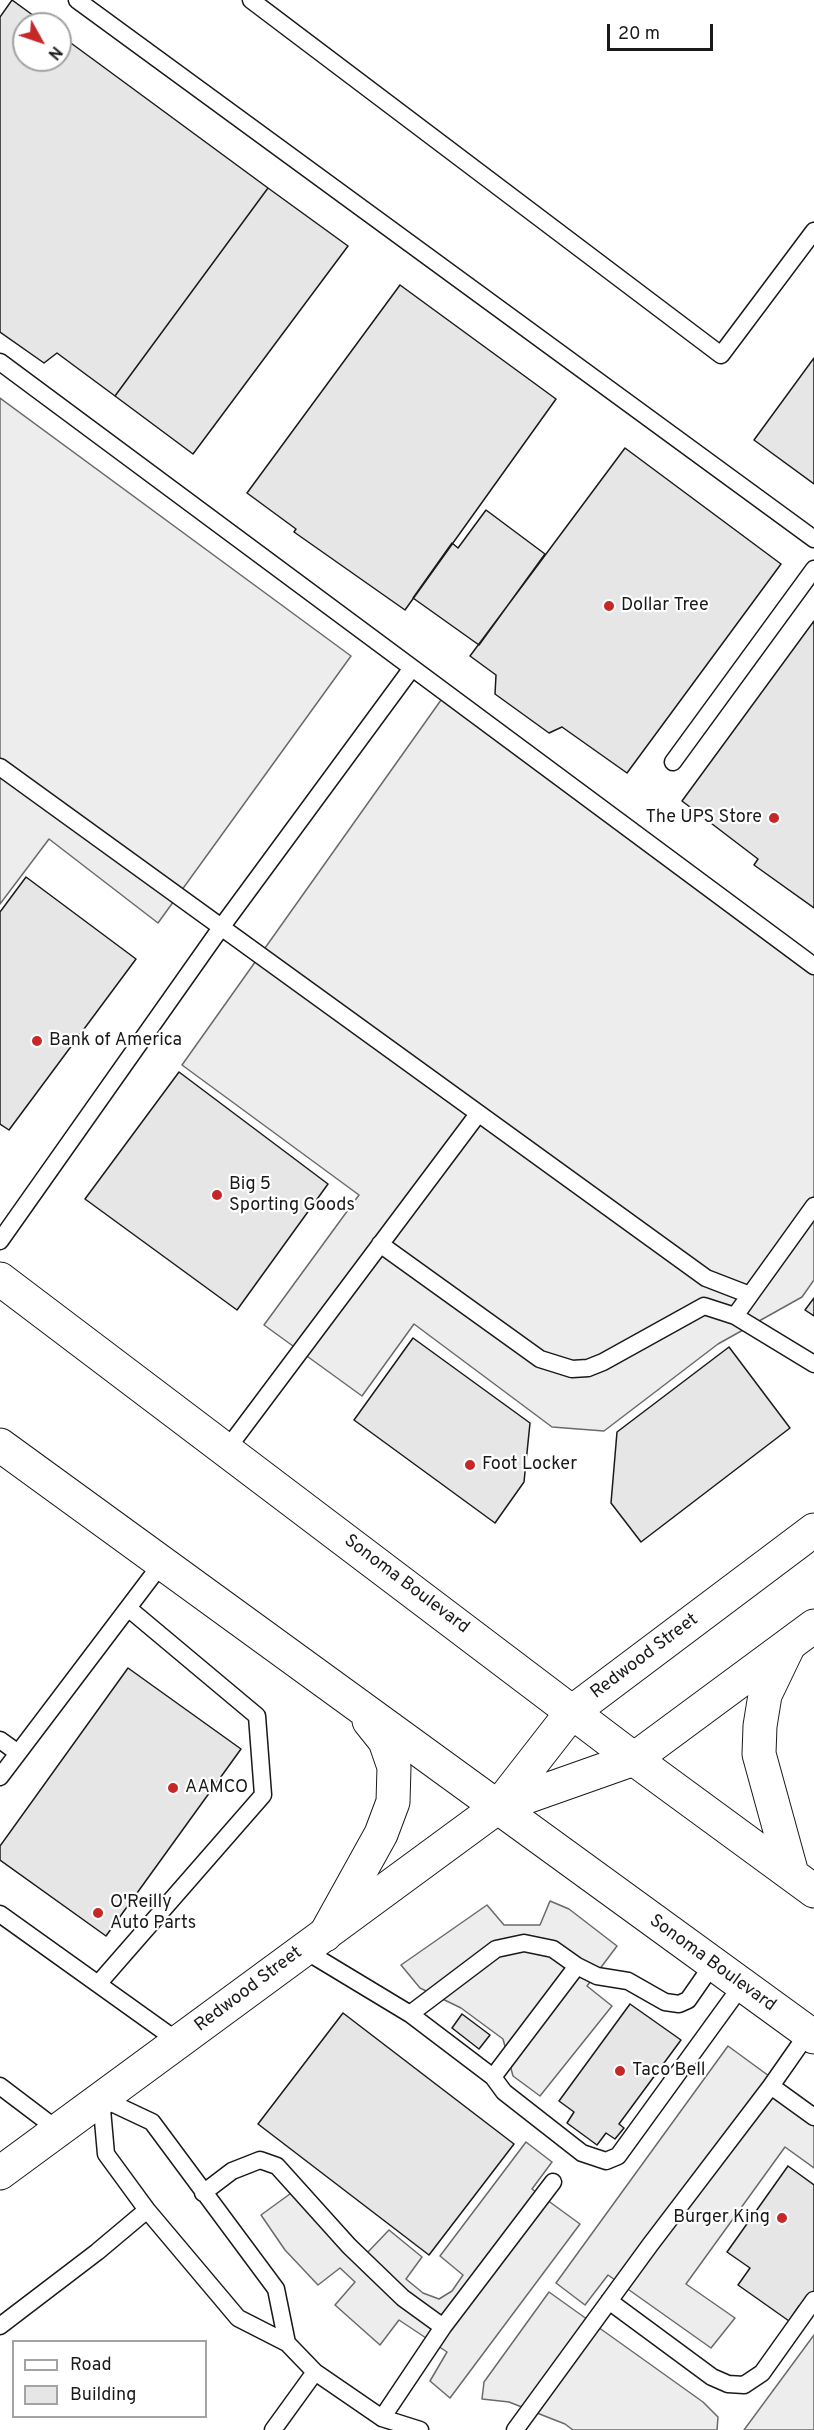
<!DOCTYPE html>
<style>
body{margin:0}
#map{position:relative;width:814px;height:2430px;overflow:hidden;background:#fff;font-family:Overpass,sans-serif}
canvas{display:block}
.legend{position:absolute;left:12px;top:2340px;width:195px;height:78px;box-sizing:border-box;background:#fff;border:2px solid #a3a3a3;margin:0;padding:8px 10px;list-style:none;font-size:18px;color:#1a1a1a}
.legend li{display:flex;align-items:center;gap:12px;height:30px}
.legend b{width:30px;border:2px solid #a3a3a3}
.north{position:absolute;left:12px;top:12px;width:60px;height:60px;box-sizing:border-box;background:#fff;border:2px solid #a3a3a3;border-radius:50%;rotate:130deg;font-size:16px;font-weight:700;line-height:24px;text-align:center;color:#1a1a1a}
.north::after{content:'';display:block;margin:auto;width:21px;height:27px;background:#c62828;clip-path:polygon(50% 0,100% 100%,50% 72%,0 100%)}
.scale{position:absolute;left:607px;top:24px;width:106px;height:27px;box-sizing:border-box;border:3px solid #1a1a1a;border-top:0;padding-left:8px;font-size:18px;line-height:21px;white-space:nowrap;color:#1a1a1a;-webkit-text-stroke:4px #fff;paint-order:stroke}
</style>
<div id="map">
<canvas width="814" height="2430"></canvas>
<ul class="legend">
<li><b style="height:8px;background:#fff"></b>Road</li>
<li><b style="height:16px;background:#e6e6e6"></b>Building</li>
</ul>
<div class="north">N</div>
<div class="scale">20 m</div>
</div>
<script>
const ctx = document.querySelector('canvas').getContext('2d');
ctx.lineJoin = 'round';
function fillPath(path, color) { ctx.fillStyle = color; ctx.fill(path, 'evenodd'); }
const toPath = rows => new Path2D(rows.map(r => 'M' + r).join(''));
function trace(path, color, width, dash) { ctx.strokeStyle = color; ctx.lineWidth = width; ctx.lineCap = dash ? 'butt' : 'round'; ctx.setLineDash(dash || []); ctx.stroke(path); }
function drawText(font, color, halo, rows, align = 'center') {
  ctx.font = font + ' Overpass,sans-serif'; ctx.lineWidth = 4.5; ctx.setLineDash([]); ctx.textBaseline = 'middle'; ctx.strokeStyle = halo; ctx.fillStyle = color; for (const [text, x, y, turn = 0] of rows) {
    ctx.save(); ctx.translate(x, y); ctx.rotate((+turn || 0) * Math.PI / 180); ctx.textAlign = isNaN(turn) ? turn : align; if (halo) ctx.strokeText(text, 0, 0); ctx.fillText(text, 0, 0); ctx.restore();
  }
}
const parking = toPath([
 [0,398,351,656,158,923,49,839,0,904,0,398],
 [446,693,814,966,814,1280,802,1297,718,1344,604,1431,552,1427,414,1324,362,1396,264,1325,359,1195,182,1065,446,693],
 [550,1901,569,1909,617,1946,587,1986,612,2006,540,2096,513,2076,503,2039,461,2008,420,1988,401,1965,487,1905,504,1925,540,1925,550,1901],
 [728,2046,814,2109,814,2168,785,2147,686,2284,735,2318,711,2348,608,2275,585,2305,556,2283,728,2046],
 [526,2142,552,2162,532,2189,580,2224,450,2398,430,2381,447,2352,399,2320,380,2345,335,2305,355,2282,340,2268,318,2285,285,2250,261,2215,294,2191,333,2216,367,2253,389,2230,422,2257,406,2279,423,2293,439,2299,452,2291,463,2275,440,2256,526,2142],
 [549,2292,703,2402,718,2417,717,2430,573,2430,565,2424,509,2402,482,2399,484,2382,549,2292],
 [814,2335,814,2430,744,2430,814,2335]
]);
fillPath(parking, '#ededed');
trace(parking, '#6a6a6a', 1.5);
const building = toPath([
 [12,0,45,24,24,24,24,60,60,60,60,35,268,188,115,396,57,353,44,363,0,332,0,17,12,0],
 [268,188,348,246,193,454,115,396,268,188],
 [400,285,556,399,405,610,294,532,296,529,247,493,400,285],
 [814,358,814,484,754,440,814,358],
 [625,448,781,564,627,773,562,727,549,733,495,694,496,675,470,656,625,448],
 [486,510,545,554,479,645,413,598,452,543,458,548,486,510],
 [814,621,814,908,754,865,758,859,682,801,814,621],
 [26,877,136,959,9,1130,0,1124,0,912,26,877],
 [179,1072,328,1184,237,1310,85,1199,179,1072],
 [814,1298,814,1316,805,1310,814,1298],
 [413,1338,530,1423,524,1482,495,1523,354,1420,413,1338],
 [729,1347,790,1428,641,1542,611,1503,617,1432,729,1347],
 [128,1668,241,1749,106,1936,0,1860,0,1846,128,1668],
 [630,2004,681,2040,619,2124,624,2128,615,2139,606,2133,597,2145,567,2123,574,2112,559,2101,630,2004],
 [343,2013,514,2144,429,2255,258,2124,343,2013],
 [462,2014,490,2035,479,2049,452,2028,462,2014],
 [788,2166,814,2185,814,2294,804,2309,799,2306,789,2321,738,2285,750,2268,727,2252,788,2166]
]);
fillPath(building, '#e6e6e6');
trace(building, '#1a1a1a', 1.5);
const lane = toPath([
 [77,0,814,539],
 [251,0,721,355,814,231],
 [0,362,814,966],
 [673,762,814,569],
 [0,767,706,1278,750,1295,814,1206],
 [0,1241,220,929,412,668],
 [380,1244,540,1359,572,1369,588,1368,603,1362,704,1306,735,1316,750,1295],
 [735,1316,814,1364],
 [227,1449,478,1114],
 [0,1740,18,1753],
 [0,1777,162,1563],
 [0,1914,179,2042],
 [304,1950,410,2014,496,1949,524,1943,553,1949,577,1966,597,1976,628,1981,665,2002,679,2004,688,2000,713,1964],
 [98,1984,263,1795,257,1716,128,1608],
 [410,2014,493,2077,504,2092,582,2153,606,2161,618,2156,742,1985],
 [493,2077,577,1966],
 [0,2086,58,2130],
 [771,2086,814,2117],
 [101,2098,152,2122,276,2289,287,2343,238,2318,147,2210,106,2154,101,2098],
 [203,2193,232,2171,260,2160,277,2166,349,2246,403,2298,443,2327],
 [609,2301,712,2377,728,2384,744,2385,762,2373,814,2300],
 [0,2326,97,2252,147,2210],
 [287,2343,315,2372,382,2418,420,2430],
 [382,2418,443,2327,553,2182],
 [273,2430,315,2372],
 [515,2430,650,2245,771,2086,808,2033]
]);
const secondary = toPath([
 [498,1807,634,1759,814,1626],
 [0,2173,498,1807,572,1712,814,1530]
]);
const primary = toPath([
 [0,1279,634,1759,814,1891],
 [0,1445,814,2037],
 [789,1645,765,1695,760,1726,759,1754,792,1874],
 [325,1935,381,1834,393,1802,394,1767,385,1741,369,1721]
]);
trace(lane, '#1a1a1a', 19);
trace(secondary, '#1a1a1a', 35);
trace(primary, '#1a1a1a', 35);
trace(lane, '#fff', 16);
trace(secondary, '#fff', 33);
trace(primary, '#fff', 33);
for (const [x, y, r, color] of [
 [609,606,6,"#c62828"],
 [774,818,6,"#c62828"],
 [37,1041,6,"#c62828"],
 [217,1195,6,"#c62828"],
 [470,1465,6,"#c62828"],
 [173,1788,6,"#c62828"],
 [98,1913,6,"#c62828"],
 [620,2071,6,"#c62828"],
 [782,2218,6,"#c62828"]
]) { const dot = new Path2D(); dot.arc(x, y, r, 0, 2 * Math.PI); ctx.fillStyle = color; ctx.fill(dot); trace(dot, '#fff', 2); }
drawText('18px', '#1a1a1a', '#fff', [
 ["Dollar Tree",621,606],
 ["The UPS Store",762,818,"right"],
 ["Bank of America",49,1041],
 ["Big 5",229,1185],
 ["Sporting Goods",229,1206],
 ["Foot Locker",482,1465],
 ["AAMCO",185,1788],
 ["O'Reilly",110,1903],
 ["Auto Parts",110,1924],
 ["Taco Bell",632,2071],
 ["Burger King",770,2218,"right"]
], 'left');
drawText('18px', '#1a1a1a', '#fff', [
 ["Sonoma Boulevard",406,1585,37],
 ["Redwood Street",645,1657,-37],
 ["Sonoma Boulevard",712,1964,36],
 ["Redwood Street",249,1990,-37]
]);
</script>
